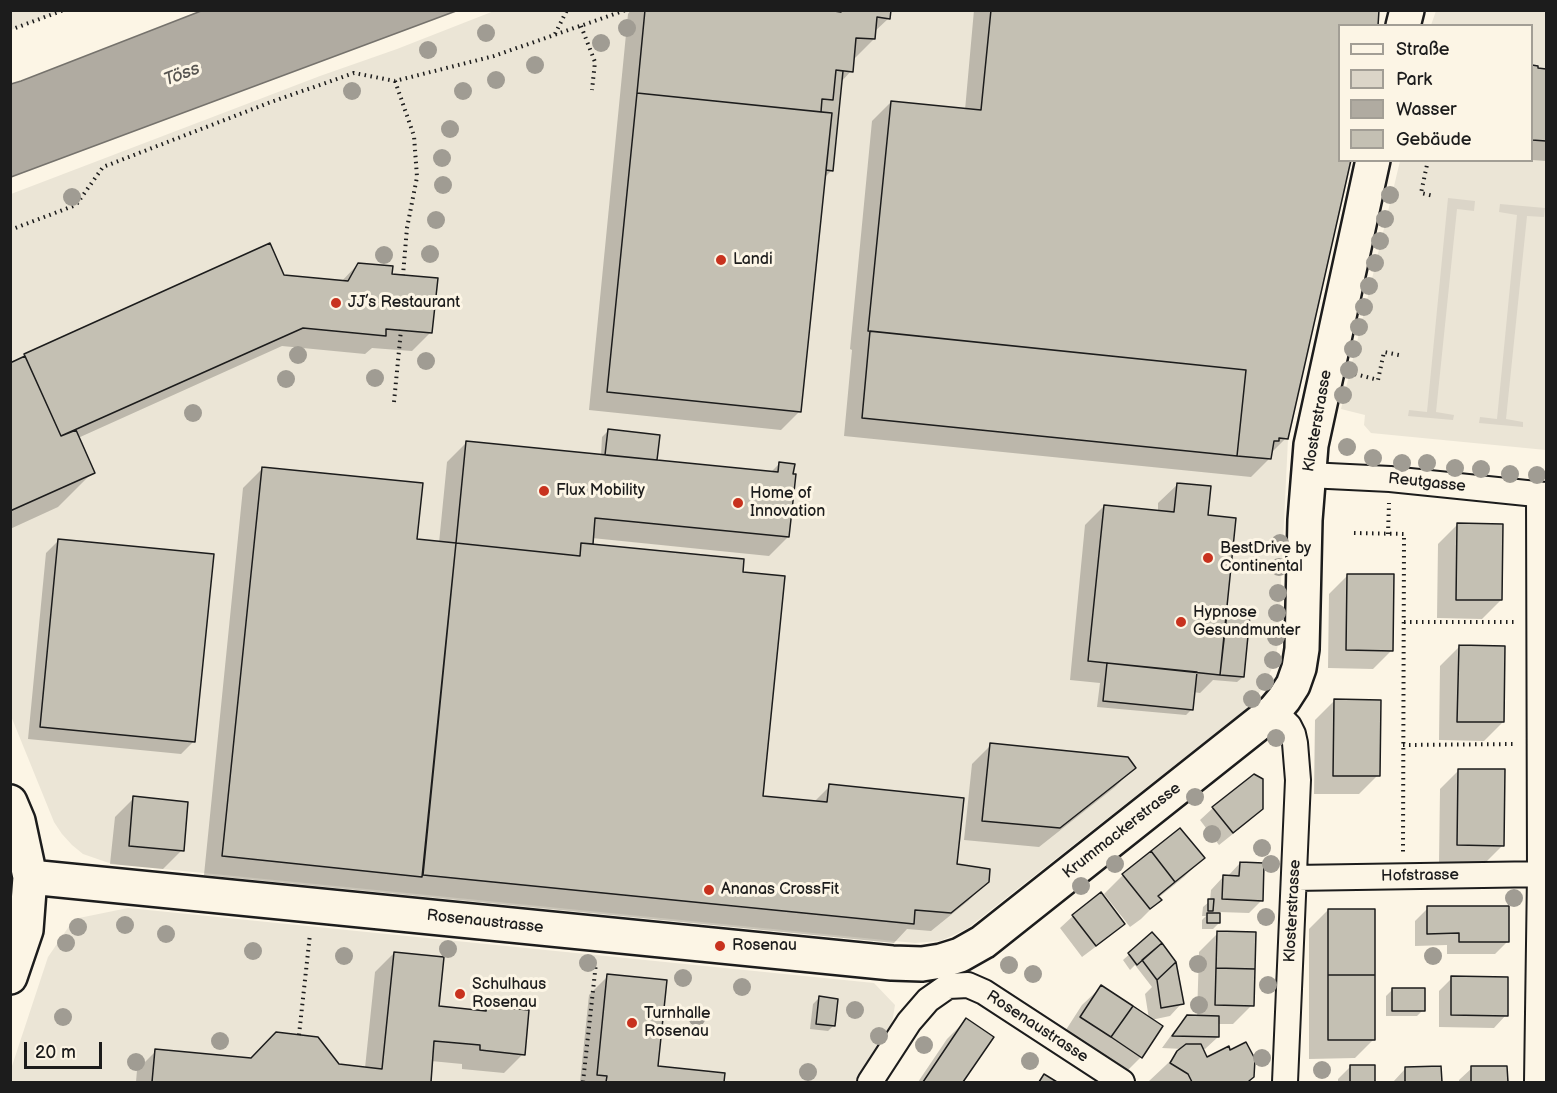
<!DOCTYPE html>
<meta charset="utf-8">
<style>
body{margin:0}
#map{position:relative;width:1557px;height:1093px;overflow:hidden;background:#fcf5e5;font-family:"Balsamiq Sans",sans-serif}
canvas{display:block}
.frame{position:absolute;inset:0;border:12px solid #1c1c1c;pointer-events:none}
.legend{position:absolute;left:1338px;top:24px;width:195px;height:138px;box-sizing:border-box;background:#fcf5e5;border:2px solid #a29e95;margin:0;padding:8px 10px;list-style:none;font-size:18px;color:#1c1c1c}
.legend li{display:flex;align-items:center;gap:12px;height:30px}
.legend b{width:30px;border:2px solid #a29e95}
.scale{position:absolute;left:24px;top:1042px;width:78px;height:27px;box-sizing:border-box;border:3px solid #1c1c1c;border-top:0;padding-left:8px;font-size:18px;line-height:21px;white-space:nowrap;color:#1c1c1c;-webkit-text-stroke:4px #fcf5e5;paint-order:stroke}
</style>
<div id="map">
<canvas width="1557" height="1093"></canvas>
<div class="frame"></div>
<ul class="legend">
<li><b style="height:8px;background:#fcf5e5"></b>Straße</li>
<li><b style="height:16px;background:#dbd5c8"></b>Park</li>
<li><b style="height:16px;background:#b0aba1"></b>Wasser</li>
<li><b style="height:16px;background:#c4c0b3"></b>Gebäude</li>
</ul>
<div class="scale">20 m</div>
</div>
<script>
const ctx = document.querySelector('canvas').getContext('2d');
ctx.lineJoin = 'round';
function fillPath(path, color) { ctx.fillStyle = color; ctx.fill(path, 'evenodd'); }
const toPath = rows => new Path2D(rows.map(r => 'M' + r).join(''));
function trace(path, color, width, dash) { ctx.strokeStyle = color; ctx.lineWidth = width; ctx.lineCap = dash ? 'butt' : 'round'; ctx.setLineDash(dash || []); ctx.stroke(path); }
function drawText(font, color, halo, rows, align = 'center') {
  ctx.font = font + ' "Balsamiq Sans",sans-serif'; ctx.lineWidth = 6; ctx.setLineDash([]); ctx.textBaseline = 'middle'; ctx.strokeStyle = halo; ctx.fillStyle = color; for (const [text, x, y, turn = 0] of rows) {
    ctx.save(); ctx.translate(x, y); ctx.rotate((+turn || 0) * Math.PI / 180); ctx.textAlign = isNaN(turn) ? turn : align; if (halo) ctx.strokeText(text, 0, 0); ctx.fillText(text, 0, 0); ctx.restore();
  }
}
fillPath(toPath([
 [11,10,64,10,64,11,11,30],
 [494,11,1379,11,1340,26,1340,160,1351,161,1288,439,1278,645,1273,666,1263,688,1245,710,968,928,956,934,940,941,915,943,122,865,109,863,83,854,72,845,62,834,54,822,11,716,11,194,320,76,397,49],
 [1436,11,1546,11,1546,450,1371,433,1364,425,1365,415,1341,409,1400,161,1532,160,1532,26,1431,25],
 [128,908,874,983,895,1005,890,1035,859,1082,11,1082,11,1069,48,957,74,919]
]), '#ebe5d6');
fillPath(toPath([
 [1448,198,1475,201,1474,211,1457,209,1436,412,1454,415,1453,420,1408,416,1409,410,1427,412],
 [1500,204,1545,208,1544,217,1527,216,1506,419,1523,422,1523,427,1479,423,1480,417,1497,419,1517,215,1499,212]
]), '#dbd5c8');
const water = toPath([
 [201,11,201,10,456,11,11,177,11,84,21,81,201,11]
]);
fillPath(water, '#b0aba1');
trace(water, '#75726c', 1.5);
fillPath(toPath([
 [631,10,890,10,889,18,874,32,874,39,855,58,853,57,851,71,841,82,832,170,823,179,800,411,781,430,589,410,628,14],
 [974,10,1377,10,1340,26,1286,438,1271,453,1270,458,1251,477,844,436,852,350,850,349,872,121,891,102,965,110],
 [1532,67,1536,67,1536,69,1546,70,1546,161,1532,160],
 [358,264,390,275,431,332,412,351,372,348,365,354,282,346,78,438,93,472,58,507,10,529,10,364,20,360,25,355,283,276,341,282],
 [608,431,654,461,770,473,779,464,788,537,769,556,592,538,591,545,741,573,762,798,813,803,830,786,956,865,988,881,968,901,931,931,907,929,894,943,204,875,243,488,262,469,416,541,439,543,447,462,466,443,601,456,602,437],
 [1178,484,1206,516,1225,617,1227,614,1243,677,1237,682,1213,680,1200,693,1193,692,1192,709,1186,715,1097,707,1100,683,1070,680,1085,525,1104,506,1158,512,1158,503],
 [1457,525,1501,600,1482,619,1437,618,1438,544],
 [59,540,194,741,181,754,28,739,46,553],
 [1348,575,1392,650,1373,669,1328,668,1329,594],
 [1459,647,1503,722,1484,741,1439,740,1440,666],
 [1334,701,1378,775,1359,794,1314,794,1315,720],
 [991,745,1134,768,1115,787,1039,847,964,840,972,764],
 [1459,770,1503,845,1484,864,1439,864,1440,789],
 [134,798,182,850,163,869,110,864,115,817],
 [1213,808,1261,809,1248,822,1219,845,1200,820],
 [1203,858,1184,877,1158,898,1160,900,1141,919,1130,927,1104,894,1123,875],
 [1240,863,1262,900,1249,913,1219,912,1219,923,1213,929,1202,929,1202,920,1206,916,1202,916,1203,907,1210,901,1211,890,1223,877,1228,876],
 [1428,908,1508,941,1495,954,1447,954,1447,945,1415,946,1415,921],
 [1328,910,1374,1039,1355,1058,1309,1059,1309,929],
 [1073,916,1123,924,1110,936,1082,957,1060,928],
 [1218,933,1252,1005,1233,1024,1218,1024,1218,1037,1205,1049,1202,1049,1206,1059,1248,1082,1148,1082,1183,1049,1162,1048,1175,1030,1188,1017,1197,1017,1199,952],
 [1152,934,1182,1003,1170,1016,1151,1020,1161,1027,1141,1057,1122,1076,1062,1036,1082,1005,1101,987,1149,1019,1145,994,1152,987,1135,965,1130,970,1123,960],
 [394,953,438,1007,482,1012,487,1007,523,1054,504,1073,462,1069,462,1064,431,1061,429,1082,136,1082,137,1070,156,1051,365,1068,375,972],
 [608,976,657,1067,723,1074,722,1082,580,1082,589,995],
 [1452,978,1506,1015,1494,1028,1439,1027,1439,991],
 [1392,990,1423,1010,1417,1016,1386,1016,1386,996],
 [819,998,834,1025,828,1031,810,1029,813,1004],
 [966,1020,992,1037,961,1082,918,1082,947,1039],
 [1351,1066,1373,1066,1373,1082,1338,1082,1338,1079],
 [1440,1068,1440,1082,1393,1082,1405,1069],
 [1472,1068,1506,1068,1506,1082,1459,1082,1459,1080]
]), '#0003');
const building = toPath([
 [645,10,827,10,841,12,841,10,891,10,890,19,877,17,875,39,856,38,853,72,836,70,833,100,822,99,821,112,637,93,645,10],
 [991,10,1379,10,1378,26,1340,26,1340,160,1351,160,1288,439,1279,438,1279,441,1274,441,1271,459,1237,456,1246,370,868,331,891,101,981,110,991,10],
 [1532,65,1538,66,1538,68,1546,69,1546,141,1532,140,1532,65],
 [836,70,843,71,833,171,826,170,832,113,821,112,822,99,833,100,836,70],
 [637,93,832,113,801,412,607,392,637,93],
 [270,243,284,275,348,281,358,263,393,266,392,274,438,278,432,333,386,329,386,336,303,328,61,436,24,354,270,243],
 [870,331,1246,370,1237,456,862,418,870,331],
 [25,356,61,436,76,430,95,473,10,511,10,363,25,356],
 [608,429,660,435,657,460,605,455,608,429],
 [466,441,778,472,779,462,795,464,793,474,796,474,789,537,595,518,593,544,581,543,580,556,456,543,466,441],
 [262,467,423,483,417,539,456,543,422,877,222,856,262,467],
 [1177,483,1211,486,1208,515,1236,518,1220,675,1088,661,1104,505,1174,512,1177,483],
 [1457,523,1503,524,1502,600,1456,600,1457,523],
 [58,539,214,554,195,742,40,727,58,539],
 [456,543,580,556,581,543,744,559,743,572,785,576,763,796,827,802,829,784,964,798,957,864,990,869,989,882,951,913,915,910,914,924,423,875,456,543],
 [1347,574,1394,574,1393,651,1346,650,1347,574],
 [1227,613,1250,615,1244,677,1220,675,1227,613],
 [1459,645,1505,646,1504,722,1457,722,1459,645],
 [1107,663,1197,672,1193,710,1103,701,1107,663],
 [1334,699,1381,700,1380,776,1333,776,1334,699],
 [990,743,1128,757,1136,768,1060,828,982,821,990,743],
 [1458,769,1505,769,1504,846,1457,845,1458,769],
 [1254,774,1263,779,1263,809,1233,833,1212,807,1254,774],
 [133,796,188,802,184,851,129,846,133,796],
 [1180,828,1205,858,1175,882,1151,851,1180,828],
 [1151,851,1175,882,1158,896,1162,900,1150,909,1122,874,1151,851],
 [1240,862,1264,863,1263,901,1222,899,1223,875,1239,876,1240,862],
 [1101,892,1125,924,1096,946,1072,915,1101,892],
 [1208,899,1214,899,1213,911,1208,911,1208,899],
 [1427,906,1509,906,1509,942,1459,942,1459,933,1427,934,1427,906],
 [1328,909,1375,909,1375,975,1328,975,1328,909],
 [1207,913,1220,913,1220,923,1207,923,1207,913],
 [1217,931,1256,932,1255,969,1216,968,1217,931],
 [1152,932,1162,943,1137,965,1128,953,1152,932],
 [1162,943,1176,962,1157,980,1142,960,1162,943],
 [394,952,444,957,439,1006,486,1011,487,1006,529,1010,525,1055,480,1050,480,1045,434,1041,431,1082,152,1082,155,1049,251,1058,276,1032,318,1037,339,1064,382,1069,394,952],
 [1176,962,1184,1004,1161,1008,1157,980,1176,962],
 [1216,968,1255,969,1254,1006,1215,1005,1216,968],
 [607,974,667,980,658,1066,725,1073,724,1082,606,1082,607,1076,597,1075,607,974],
 [1328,975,1375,975,1375,1040,1328,1040,1328,975],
 [1451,976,1508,977,1508,1016,1451,1015,1451,976],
 [1101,985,1133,1006,1111,1037,1080,1017,1101,985],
 [1392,988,1425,988,1425,1011,1392,1011,1392,988],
 [819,996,838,999,835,1026,816,1024,819,996],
 [1133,1006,1163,1026,1142,1058,1111,1037,1133,1006],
 [1187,1015,1219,1016,1219,1037,1172,1036,1187,1015],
 [966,1018,994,1037,963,1082,923,1082,966,1018],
 [1246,1042,1255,1059,1254,1077,1249,1081,1249,1082,1192,1082,1188,1074,1170,1063,1177,1051,1186,1044,1201,1044,1207,1057,1229,1046,1230,1050,1246,1042],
 [1350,1065,1375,1065,1375,1082,1350,1082,1350,1065],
 [1441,1066,1442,1082,1405,1082,1405,1067,1441,1066],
 [1471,1066,1507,1066,1508,1082,1471,1082,1471,1066],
 [1044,1074,1057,1082,1039,1082,1044,1074]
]);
fillPath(building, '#c4c0b3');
trace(building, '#1c1c1c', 1.5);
const street = toPath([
 [1308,475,1390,479,1546,495],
 [1274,711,1289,726,1293,734,1295,743,1298,780,1285,1082],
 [1294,878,1546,874],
 [870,1082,909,1022,928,1000,948,986,968,985,984,992,1122,1082],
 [1537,1082,1540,875,1539,494]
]);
const secondary = toPath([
 [1403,26,1407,10],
 [10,802,18,821,30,877,26,930,10,977],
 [30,877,892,963,922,964,941,961,960,955,983,942,1274,711,1284,699,1293,685,1299,668,1302,649,1305,520,1311,445,1373,160]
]);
trace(street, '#1c1c1c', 28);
trace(secondary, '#1c1c1c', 38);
trace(toPath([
 [581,26,595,62,592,90],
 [10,30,64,10],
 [555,34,567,10],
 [395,81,414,136,417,177,407,228,403,275],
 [1428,160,1421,193,1434,196],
 [10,230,76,205,103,167,271,102,354,73,395,81,494,56,626,10],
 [1355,374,1378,380,1384,352,1399,355],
 [394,402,401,330],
 [1354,533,1404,534,1403,852],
 [1388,534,1389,503],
 [1404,622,1514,622],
 [1403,745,1517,744],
 [299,1035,310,934],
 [583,1082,596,963]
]), '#1c1c1c', 4, [1.5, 4.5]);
trace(street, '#fcf5e5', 24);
trace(secondary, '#fcf5e5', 33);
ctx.fillStyle = '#a09c93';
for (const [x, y] of [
 [627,28],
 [486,33],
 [601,43],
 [428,50],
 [535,65],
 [496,80],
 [352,91],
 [463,91],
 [450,129],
 [442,158],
 [443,185],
 [1390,195],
 [72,197],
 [1385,219],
 [436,220],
 [1380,241],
 [430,254],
 [384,255],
 [1375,263],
 [1369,286],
 [1364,307],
 [1359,327],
 [1353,349],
 [298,355],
 [426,361],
 [1349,370],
 [375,378],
 [286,379],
 [1343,395],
 [193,413],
 [1347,447],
 [1373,458],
 [1402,463],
 [1427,463],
 [1455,468],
 [1481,469],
 [1510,474],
 [1537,475],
 [1280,543],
 [1279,567],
 [1278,593],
 [1277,613],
 [1276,637],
 [1273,660],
 [1265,682],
 [1252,699],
 [1276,738],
 [1195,797],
 [1212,834],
 [1262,848],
 [1115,864],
 [1271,864],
 [1081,886],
 [1514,898],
 [1266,917],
 [125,925],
 [78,927],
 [166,934],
 [66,943],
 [448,949],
 [253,951],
 [344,956],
 [1433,956],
 [588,963],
 [1198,964],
 [1009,965],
 [1033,974],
 [683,978],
 [1268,985],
 [742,987],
 [1199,1005],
 [855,1010],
 [63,1017],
 [697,1017],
 [879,1036],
 [220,1041],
 [924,1045],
 [1262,1058],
 [1030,1061],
 [136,1062],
 [1322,1070],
 [808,1072]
]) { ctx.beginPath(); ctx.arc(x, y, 9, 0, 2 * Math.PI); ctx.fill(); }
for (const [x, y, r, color] of [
 [721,260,6,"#c8321e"],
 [336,303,6,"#c8321e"],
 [544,491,6,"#c8321e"],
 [738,503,6,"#c8321e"],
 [1208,558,6,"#c8321e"],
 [1181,622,6,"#c8321e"],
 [709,890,6,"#c8321e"],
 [720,946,6,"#c8321e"],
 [460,994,6,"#c8321e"],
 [632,1023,6,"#c8321e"]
]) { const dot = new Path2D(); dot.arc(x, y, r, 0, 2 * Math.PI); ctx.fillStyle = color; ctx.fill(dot); trace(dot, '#fcf5e5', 2); }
drawText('16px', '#1c1c1c', '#fcf5e5', [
 ["Landi",733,260],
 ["JJ’s Restaurant",348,303],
 ["Flux Mobility",556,491],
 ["Home of",750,494],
 ["Innovation",750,512],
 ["BestDrive by",1220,549],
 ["Continental",1220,567],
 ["Hypnose",1193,613],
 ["Gesundmunter",1193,631],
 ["Ananas CrossFit",721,890],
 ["Rosenau",732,946],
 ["Schulhaus",472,985],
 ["Rosenau",472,1003],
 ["Turnhalle",644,1014],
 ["Rosenau",644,1032]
], 'left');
drawText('16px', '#1c1c1c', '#fcf5e5', [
 ["Klosterstrasse",1318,421,-80],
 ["Reutgasse",1427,483,6],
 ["Krummackerstrasse",1122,831,-38],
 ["Hofstrasse",1420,876,-1],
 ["Klosterstrasse",1293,911,-87],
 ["Rosenaustrasse",485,922,6],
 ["Rosenaustrasse",1037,1027,33]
]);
drawText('italic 18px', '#575551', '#fcf5e5', [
 ["Töss",182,75,-21]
]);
</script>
